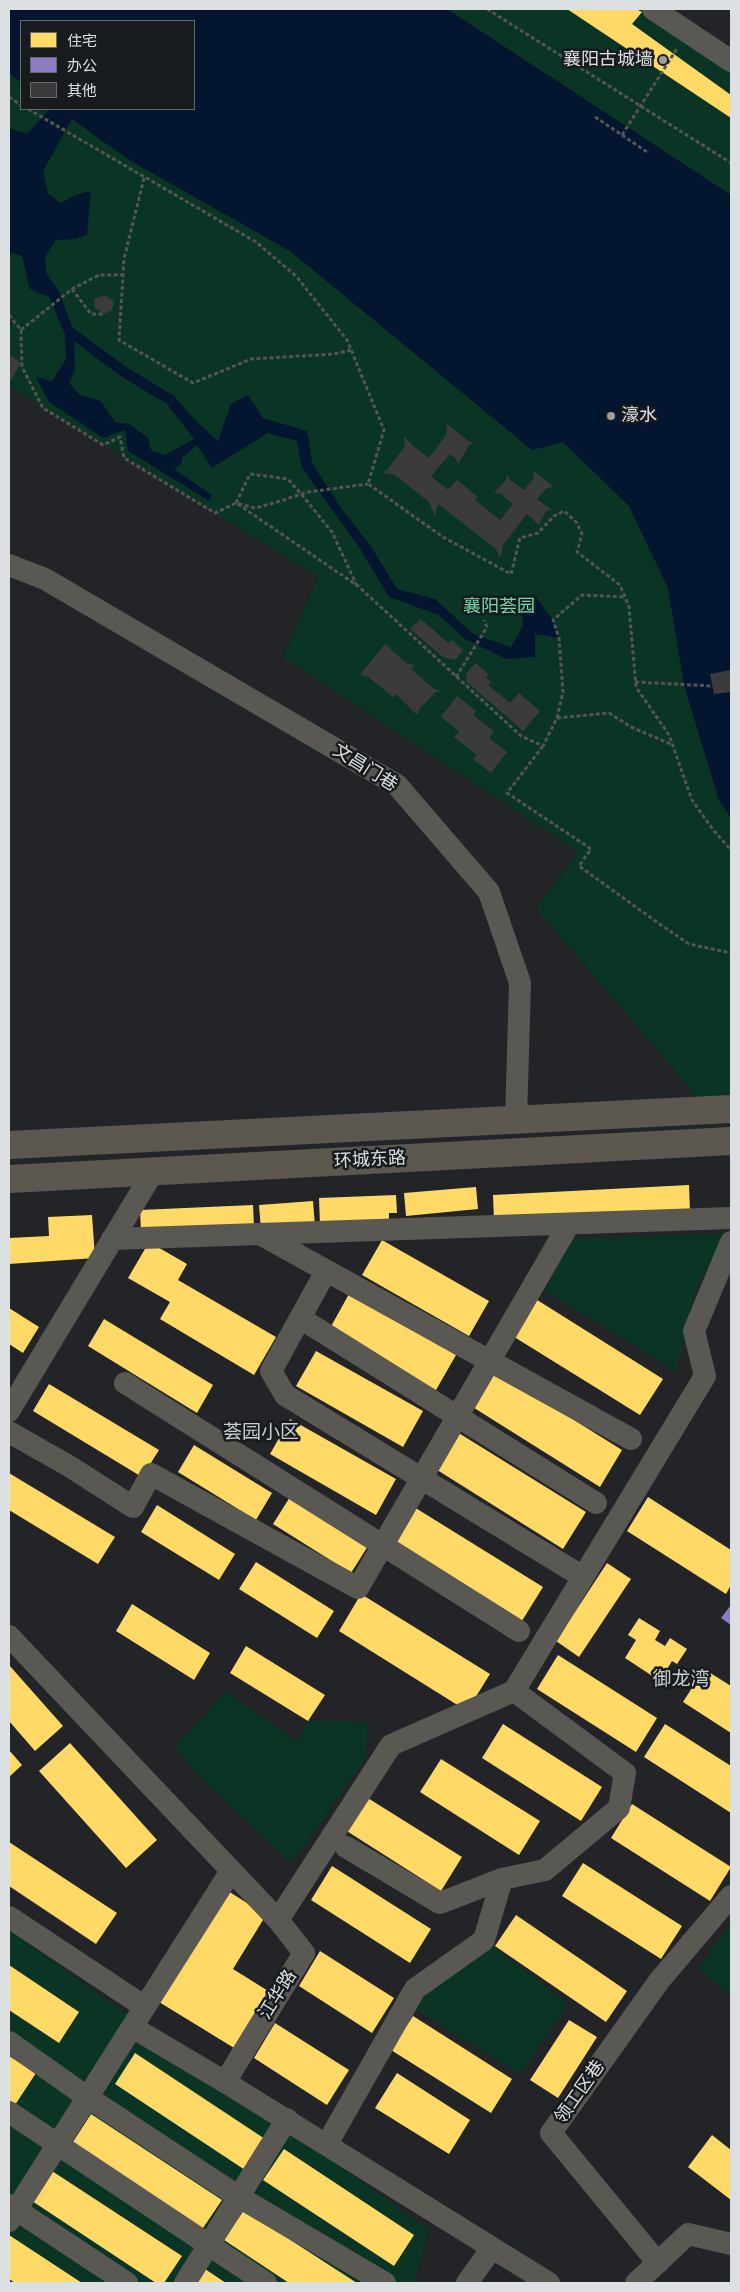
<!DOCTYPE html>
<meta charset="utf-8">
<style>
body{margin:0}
#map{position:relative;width:740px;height:2292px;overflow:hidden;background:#222427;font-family:"Open Sans","Noto Sans SC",sans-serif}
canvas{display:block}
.frame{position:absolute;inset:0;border:10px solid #dde0e2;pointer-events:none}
.legend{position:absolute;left:20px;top:20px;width:175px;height:90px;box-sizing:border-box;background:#171b1e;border:1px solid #666a6c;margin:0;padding:6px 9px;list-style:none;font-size:15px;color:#dde0e2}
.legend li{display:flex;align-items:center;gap:10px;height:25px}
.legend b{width:25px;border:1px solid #666a6c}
</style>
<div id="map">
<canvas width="740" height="2292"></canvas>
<div class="frame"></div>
<ul class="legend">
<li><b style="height:14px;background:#ffd966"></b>住宅</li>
<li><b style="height:14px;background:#8e7cc3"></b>办公</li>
<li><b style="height:14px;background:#3b3b3d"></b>其他</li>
</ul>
</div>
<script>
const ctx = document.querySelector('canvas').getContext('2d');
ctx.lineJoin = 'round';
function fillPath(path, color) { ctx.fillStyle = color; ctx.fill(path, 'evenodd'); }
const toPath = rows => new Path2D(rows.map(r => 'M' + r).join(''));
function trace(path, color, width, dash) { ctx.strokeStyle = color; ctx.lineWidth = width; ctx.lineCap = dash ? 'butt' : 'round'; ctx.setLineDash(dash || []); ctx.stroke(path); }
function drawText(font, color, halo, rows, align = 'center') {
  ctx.font = font + ' "Open Sans","Noto Sans SC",sans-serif'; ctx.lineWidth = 5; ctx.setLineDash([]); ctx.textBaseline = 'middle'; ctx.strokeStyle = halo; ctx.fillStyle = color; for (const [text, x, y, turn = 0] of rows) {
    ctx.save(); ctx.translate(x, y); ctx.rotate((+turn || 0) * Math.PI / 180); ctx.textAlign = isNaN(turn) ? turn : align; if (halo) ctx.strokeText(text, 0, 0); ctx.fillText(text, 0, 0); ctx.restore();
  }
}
fillPath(toPath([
 [447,9,653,9,731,61,731,195],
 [9,73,21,82,21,109,58,109,129,160,290,251,532,450,563,442,629,506,668,588,684,685,718,800,731,818,731,1109,709,1111,536,908,578,852,283,657,318,577,9,386],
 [728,1234,698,1284,676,1371,545,1291,572,1238],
 [226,1692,298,1742,308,1721,368,1722,365,1759,297,1856,289,1861,202,1779,174,1747],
 [731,1922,731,1996,699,1969],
 [9,1930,429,2230,414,2283,9,2283],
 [484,1940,568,2003,520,2074,406,2004]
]), '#0a3524');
fillPath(toPath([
 [9,9,447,9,731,195,731,818,719,800,684,685,668,588,629,506,563,442,532,450,290,251,129,160,72,119,43,171,48,194,61,203,76,195,91,191,87,235,75,239,56,240,45,257,46,273,59,292,72,327,126,367,174,396,197,422,218,441,231,404,248,395,263,418,307,431,312,463,341,508,370,545,397,589,435,599,473,634,511,647,523,626,521,607,535,596,553,620,559,638,535,634,535,657,506,659,465,639,439,615,389,597,359,547,302,468,297,441,268,433,212,468,197,445,182,458,182,462,175,470,212,495,209,501,128,451,125,430,103,438,49,402,36,377,52,381,66,359,65,334,49,297,30,289,22,256,9,252,9,129,28,133,50,109,194,109,194,21,21,21,21,82,9,73],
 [74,341,119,375,167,404,194,439,165,455,151,450,148,438,129,424,115,422,101,401,80,395,69,383,75,370]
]), '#03152f');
fillPath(toPath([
 [567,9,636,9,642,12,632,24,731,95,731,118],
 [689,1185,690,1211,494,1221,493,1195],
 [476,1187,478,1209,406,1216,404,1193],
 [396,1195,397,1213,389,1213,389,1222,320,1225,319,1198],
 [313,1201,315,1226,261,1230,259,1205],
 [253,1205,254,1227,141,1232,140,1210],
 [92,1215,95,1258,9,1264,9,1238,49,1236,48,1217],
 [382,1240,489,1301,469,1336,362,1275],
 [149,1242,187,1264,178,1280,276,1337,254,1375,160,1319,170,1302,128,1278],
 [349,1294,456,1355,436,1390,329,1330],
 [534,1298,663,1379,640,1415,511,1335],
 [9,1308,39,1327,23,1353,9,1344],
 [104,1319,213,1385,197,1413,88,1346],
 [316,1351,423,1411,403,1447,296,1386],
 [494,1370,622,1450,600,1487,471,1406],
 [49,1384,159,1450,142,1477,33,1411],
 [290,1419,396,1479,376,1515,270,1454],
 [457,1432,586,1512,563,1549,434,1468],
 [194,1445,272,1493,256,1520,178,1472],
 [9,1473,115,1537,98,1564,9,1510],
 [290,1497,368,1546,351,1573,273,1524],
 [648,1497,731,1550,731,1585,726,1594,627,1531],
 [157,1505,235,1554,219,1580,141,1532],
 [414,1507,543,1587,520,1624,391,1543],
 [256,1562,334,1611,317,1638,239,1589],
 [607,1563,631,1579,579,1657,556,1641],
 [361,1594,490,1674,467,1711,339,1631],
 [132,1604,210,1653,194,1680,116,1631],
 [639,1618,660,1631,655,1640,665,1646,670,1638,687,1649,677,1664,672,1661,660,1681,625,1658,636,1640,628,1635],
 [246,1646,325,1695,308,1721,230,1673],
 [558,1655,657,1718,636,1752,537,1689],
 [9,1665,63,1726,35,1751,9,1721],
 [704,1669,731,1686,731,1733,683,1702],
 [503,1724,602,1787,581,1821,482,1758],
 [665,1724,731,1766,731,1813,644,1757],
 [70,1743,157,1840,126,1868,39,1771],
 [9,1750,22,1765,9,1777],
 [441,1759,540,1821,519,1855,420,1792],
 [363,1795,462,1857,441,1891,342,1828],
 [632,1804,731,1867,710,1901,611,1838],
 [9,1842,117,1913,96,1944,9,1886],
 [583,1863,682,1926,661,1959,562,1896],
 [332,1866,431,1929,410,1963,311,1900],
 [228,1891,266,1915,233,1969,273,1994,239,2051,159,2002],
 [516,1915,627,1991,606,2022,495,1946],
 [320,1951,394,1998,372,2033,299,1986],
 [9,1965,79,2012,59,2043,9,2010],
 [413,2016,512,2079,491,2113,391,2050],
 [569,2020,597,2037,558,2098,530,2080],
 [275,2023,349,2070,327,2105,254,2058],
 [135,2053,265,2139,245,2170,115,2084],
 [9,2056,36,2073,15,2105,9,2100],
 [397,2073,470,2120,449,2154,375,2108],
 [91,2114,222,2200,201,2231,71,2145],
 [712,2135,731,2150,731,2200,688,2167],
 [284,2149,414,2235,394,2266,263,2180],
 [52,2171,182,2256,164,2283,156,2283,32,2201],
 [244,2210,357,2283,289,2283,224,2240],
 [9,2235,82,2283,15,2283,9,2279],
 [205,2269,226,2283,195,2283]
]), '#ffd966');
fillPath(toPath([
 [731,1605,731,1625,721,1618]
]), '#8e7cc3');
fillPath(toPath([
 [104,295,114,301,112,310,104,314,95,308,94,299],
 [9,354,21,363,9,383],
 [447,424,467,440,474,443,469,445,458,464,456,459,450,454,431,476,448,490,457,480,478,497,475,500,500,520,513,504,501,494,494,493,506,480,507,474,510,480,524,490,533,479,534,471,553,486,546,489,537,499,552,510,546,511,539,525,527,514,503,545,500,558,496,549,438,504,435,516,429,502,395,475,382,473,388,469,405,446,404,436,412,445,429,458,446,435],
 [421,619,448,643,452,640,463,650,455,660,443,657,410,629],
 [385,644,406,663,415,665,411,669,434,689,441,691,436,692,421,707,417,715,396,694,393,697,367,676,360,675],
 [475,663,489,674,486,678,491,682,488,685,510,703,519,693,540,711,523,731,466,681,467,673],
 [731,670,731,692,714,694,710,674],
 [457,696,476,711,473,715,494,731,489,738,507,752,491,773,473,759,477,755,454,737,459,731,441,717]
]), '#3b3b3d');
trace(toPath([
 [487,9,731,163],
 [9,97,21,105],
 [28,109,256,242,296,276,347,340,384,430,368,484,443,537,511,574,520,538,538,533,554,516,564,511,577,523,582,534,577,552,620,585,629,607,636,687,669,735,692,800,714,831,731,850],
 [595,117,622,135,678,47],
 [622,135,647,152],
 [144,178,124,259,119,340,193,383,251,359,334,354,351,350],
 [72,289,91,314,104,314],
 [9,315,21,330,22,367,43,408,103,445,120,437,124,458,215,513,236,503,358,586,521,736,543,746,557,718,563,692,559,638,553,620,582,595,625,597],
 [21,330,72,289,99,275,123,275],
 [357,586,332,532,301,494,288,479,250,474,236,503,255,508,281,501,301,494,308,492,368,484],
 [456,677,487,627,484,620],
 [635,682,712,686],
 [557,718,609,713,631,727,673,745],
 [543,746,507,793,591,849,579,866,658,923,689,944,731,953]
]), '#555452', 3, [4, 2.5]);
trace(toPath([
 [653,9,731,61],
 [9,565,45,579,397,785,489,892,520,983,516,1120],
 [260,1234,631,1439],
 [112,1239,731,1218],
 [326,1271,271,1371,285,1395,583,1577],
 [300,1318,596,1503],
 [125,1383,519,1631],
 [9,1411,153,1172],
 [9,1432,69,1466,133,1507,151,1474,358,1588,569,1224],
 [9,1636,278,1920,304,1953,225,2082,549,2283],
 [346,1847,440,1903,502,1879],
 [9,1917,145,2007],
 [278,1920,391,1745,514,1691,705,1376,694,1331,731,1242],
 [132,2027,225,2082],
 [9,2042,87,2097,239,2197,385,2283],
 [9,2112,266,2283],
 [327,2144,415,1989,484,1940,502,1879,545,1870,619,1808,625,1773,514,1691],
 [9,2205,127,2283],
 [9,2221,231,1871],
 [658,2263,551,2133,659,1981,731,1896],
 [185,2283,287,2119],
 [467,2283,492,2248],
 [636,2283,688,2234,731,2244]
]), '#5a5853', 22);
trace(toPath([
 [9,1145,731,1109],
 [9,1179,731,1141]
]), '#5d584f', 28);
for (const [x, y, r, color] of [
 [663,60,5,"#9c9ea1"],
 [611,416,5,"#9c9ea1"]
]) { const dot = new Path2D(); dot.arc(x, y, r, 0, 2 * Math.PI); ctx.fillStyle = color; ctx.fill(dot); trace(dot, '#171b1e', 2); }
drawText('18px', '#dde0e2', '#171b1e', [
 ["襄阳古城墙",653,60],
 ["濠水",621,416,"left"]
], 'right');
drawText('18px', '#78d7aa', '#171b1e', [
 ["襄阳荟园",499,607]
]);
drawText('18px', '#dde0e2', '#171b1e', [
 ["文昌门巷",365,768,32],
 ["环城东路",370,1160,-3],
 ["江华路",278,1995,-58],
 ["领工区巷",580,2092,-55]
]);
drawText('19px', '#c9cdd3', '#171b1e', [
 ["荟园小区",261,1433],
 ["御龙湾",681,1680]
]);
</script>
